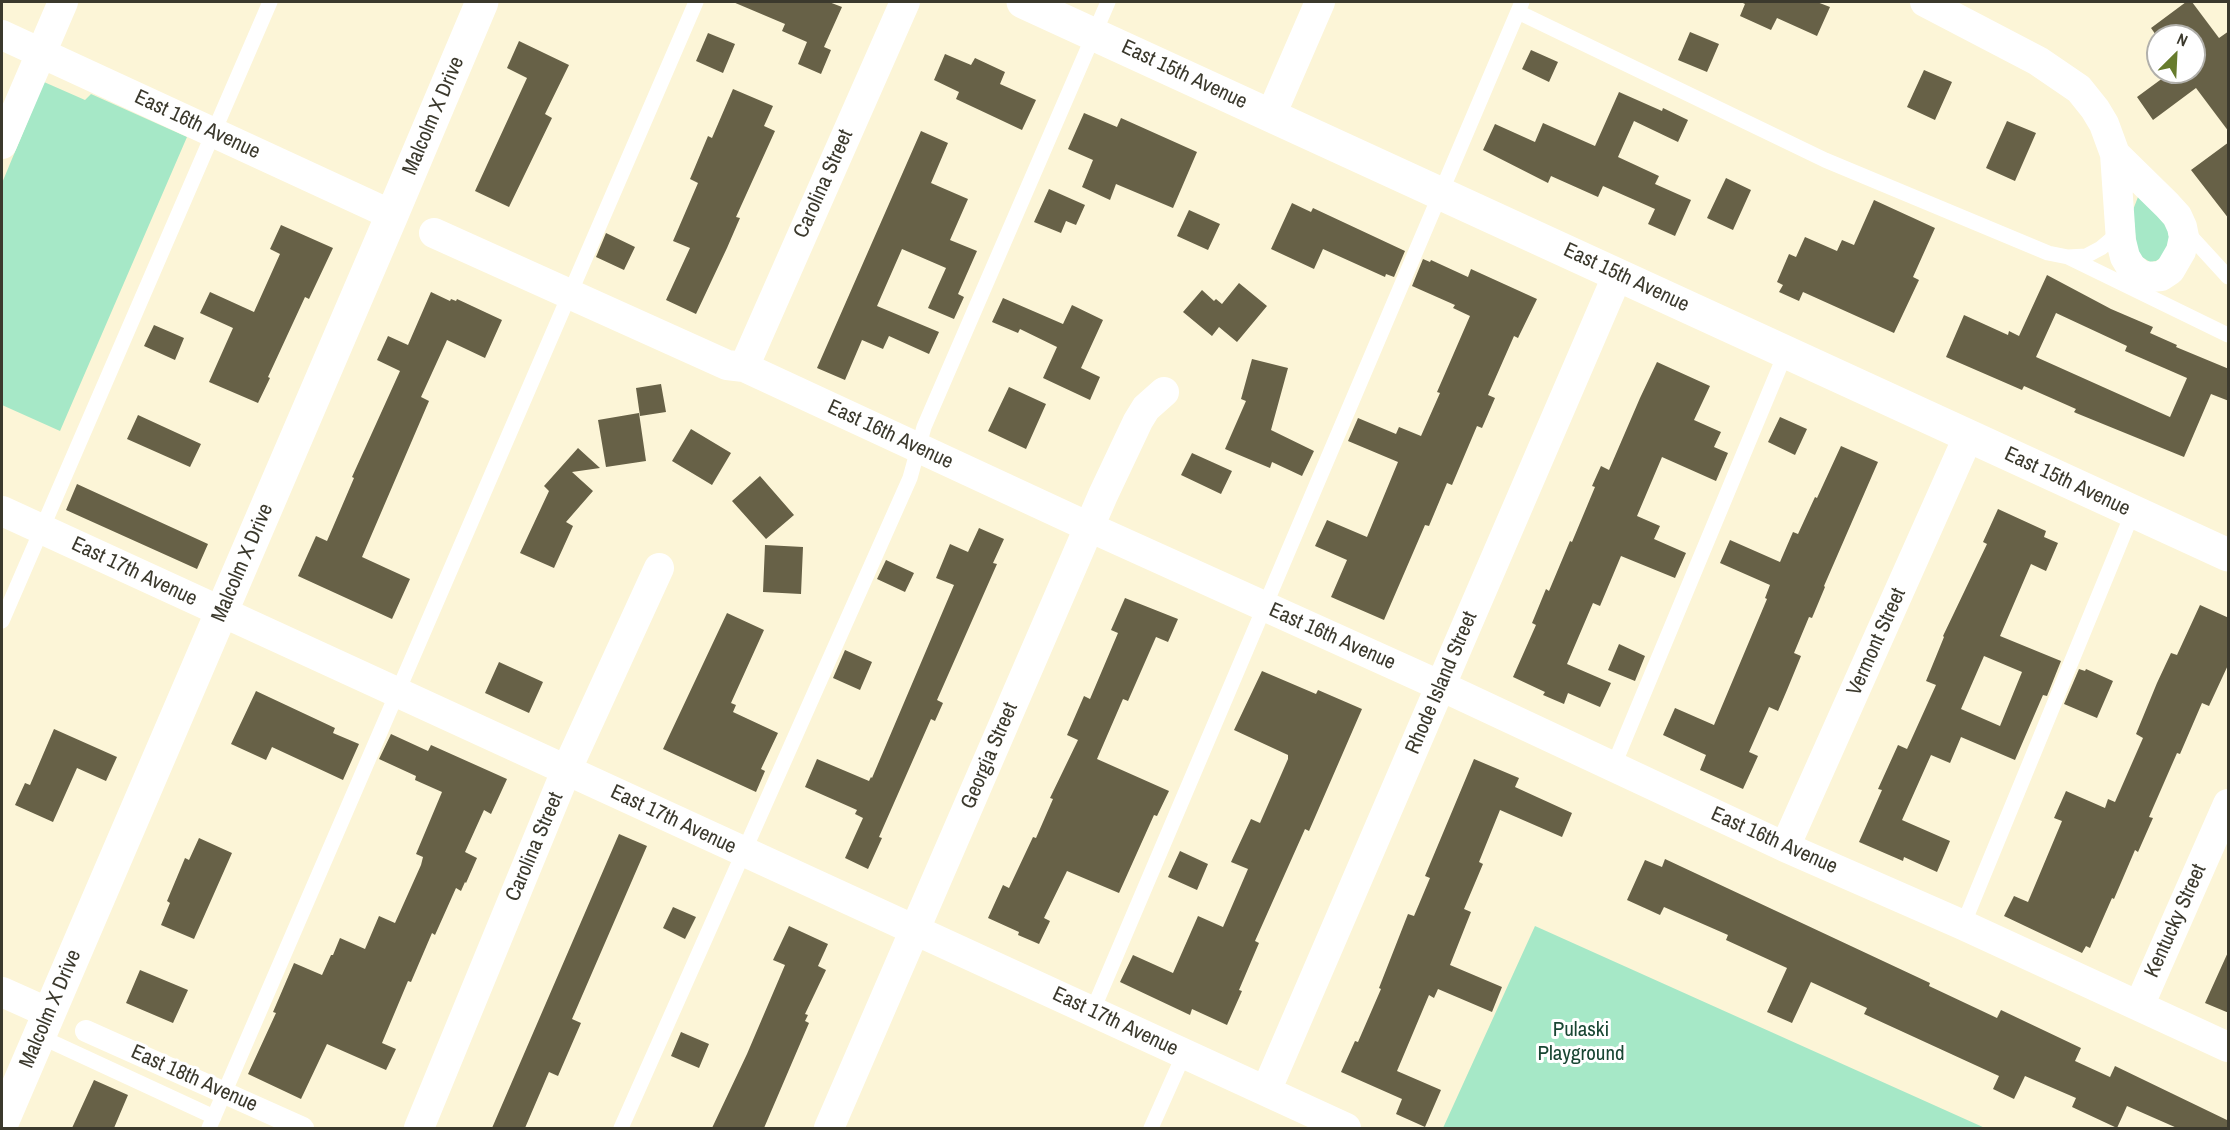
<!DOCTYPE html>
<style>
body{margin:0}
#map{position:relative;width:2230px;height:1130px;overflow:hidden;background:#fcf5d7;font-family:"Archivo Narrow",sans-serif}
canvas{display:block}
.frame{position:absolute;inset:0;border:3px solid #3b392d;pointer-events:none}
.north{position:absolute;left:2146px;top:24px;width:60px;height:60px;box-sizing:border-box;background:#fff;border:2px solid #b1b0ab;border-radius:50%;rotate:24deg;font-size:16px;font-weight:700;line-height:24px;text-align:center;color:#3b392d}
.north::after{content:'';display:block;margin:auto;width:21px;height:27px;background:#677c2d;clip-path:polygon(50% 0,100% 100%,50% 72%,0 100%)}
</style>
<div id="map">
<canvas width="2230" height="1130"></canvas>
<div class="frame"></div>
<div class="north">N</div>
</div>
<script>
const ctx = document.querySelector('canvas').getContext('2d');
ctx.lineJoin = 'round';
function fillPath(path, color) { ctx.fillStyle = color; ctx.fill(path, 'evenodd'); }
const toPath = rows => new Path2D(rows.map(r => 'M' + r).join(''));
function trace(path, color, width, dash) { ctx.strokeStyle = color; ctx.lineWidth = width; ctx.lineCap = dash ? 'butt' : 'round'; ctx.setLineDash(dash || []); ctx.stroke(path); }
function drawText(font, color, halo, rows, align = 'center') {
  ctx.font = font + ' "Archivo Narrow",sans-serif'; ctx.lineWidth = 6; ctx.setLineDash([]); ctx.textBaseline = 'middle'; ctx.strokeStyle = halo; ctx.fillStyle = color; for (const [text, x, y, turn = 0] of rows) {
    ctx.save(); ctx.translate(x, y); ctx.rotate((+turn || 0) * Math.PI / 180); ctx.textAlign = isNaN(turn) ? turn : align; if (halo) ctx.strokeText(text, 0, 0); ctx.fillText(text, 0, 0); ctx.restore();
  }
}
fillPath(toPath([
 [44,82,85,100,91,94,187,137,60,431,2,405,2,183],
 [2140,196,2167,227,2170,241,2162,257,2156,261,2150,262,2137,254,2133,210,2138,197],
 [1535,926,1985,1128,1443,1128]
]), '#a6e8c7');
fillPath(toPath([
 [733,2,829,2,842,7,824,47,831,50,821,74,798,64,807,42,782,31,785,24],
 [1741,2,1817,2,1830,7,1817,36,1777,18,1771,30,1740,16,1745,4],
 [2186,2,2192,2,2219,38,2229,31,2229,132,2196,88,2153,120,2137,97,2171,72,2194,72,2194,36,2158,36,2158,38,2151,28],
 [1690,32,1719,44,1707,72,1678,60],
 [708,33,735,44,723,73,696,61],
 [519,41,569,65,545,114,552,118,509,207,475,191,527,78,507,68],
 [1531,50,1558,62,1549,82,1522,69],
 [945,54,971,65,975,58,1005,72,1000,84,1036,100,1022,130,956,99,959,92,934,80],
 [1924,70,1952,82,1935,120,1907,107],
 [733,89,773,106,764,126,775,131,736,217,740,218,727,248,696,314,666,300,690,248,673,241,698,183,690,179,708,136,712,138],
 [1619,92,1662,111,1663,108,1688,120,1678,142,1634,121,1618,157,1659,176,1655,184,1691,200,1675,236,1648,224,1655,209,1603,186,1598,197,1551,176,1548,183,1483,150,1495,124,1535,142,1543,123,1595,146],
 [1084,113,1117,127,1121,118,1197,152,1173,208,1116,184,1110,200,1082,187,1093,160,1068,149],
 [2007,121,2036,133,2015,181,1986,168],
 [921,131,948,143,931,183,968,199,950,240,977,251,958,294,964,297,954,319,928,308,946,268,902,249,877,306,939,332,929,354,889,336,883,349,862,340,845,380,817,368],
 [2229,142,2229,219,2191,170],
 [1726,178,1751,190,1733,230,1707,218],
 [1049,189,1085,205,1076,225,1066,221,1061,233,1034,222],
 [1874,200,1935,228,1913,277,1919,280,1894,333,1803,292,1799,301,1779,292,1783,285,1777,282,1789,254,1796,257,1805,237,1837,251,1842,240,1854,245],
 [1292,203,1311,212,1313,208,1405,251,1394,277,1386,274,1385,277,1323,249,1314,269,1271,249],
 [1189,210,1220,224,1208,250,1177,236],
 [281,225,333,248,309,299,305,297,268,377,270,378,258,403,209,382,233,328,200,313,210,292,254,312,280,254,270,249],
 [606,233,635,247,624,270,596,257],
 [1423,259,1430,262,1431,260,1468,277,1471,269,1537,299,1518,338,1514,336,1488,395,1495,398,1482,428,1477,426,1452,485,1447,483,1429,526,1425,525,1384,620,1331,597,1347,560,1315,546,1327,520,1367,537,1398,462,1348,441,1358,418,1396,434,1399,427,1421,436,1440,393,1437,392,1470,316,1453,308,1455,305,1412,286],
 [2047,275,2111,309,2153,327,2150,333,2177,345,2176,347,2229,369,2229,401,2211,394,2184,457,2076,413,2074,412,2076,409,2024,386,2022,390,1946,357,1964,315,2008,335,2009,331,2019,336],
 [2056,313,2127,346,2125,351,2187,378,2170,417,2036,357],
 [1239,283,1267,306,1237,342,1219,327,1212,336,1183,312,1202,290,1214,301,1216,299,1222,304],
 [431,292,450,301,451,299,456,301,457,299,502,320,485,358,447,340,421,397,429,401,362,557,410,579,392,619,298,576,316,536,327,541,354,478,352,477,400,371,377,360,388,336,408,345],
 [1003,298,1063,324,1072,305,1103,320,1081,368,1100,377,1090,400,1043,378,1057,347,1020,329,1018,333,992,322],
 [154,325,184,338,175,360,144,346],
 [1252,359,1288,368,1271,430,1314,451,1302,476,1272,462,1270,468,1225,449,1246,401,1241,399],
 [1657,362,1710,386,1694,420,1721,432,1714,447,1728,453,1716,481,1662,457,1637,516,1660,526,1654,539,1686,553,1675,578,1621,556,1600,606,1593,603,1567,664,1611,683,1600,707,1568,693,1564,704,1543,695,1545,692,1513,677,1536,625,1532,623,1546,589,1549,591,1570,541,1572,542,1595,487,1592,486,1601,466,1609,470,1640,398],
 [661,384,666,412,640,416,636,388],
 [1009,387,1046,404,1026,449,988,431],
 [639,413,646,461,606,467,598,420],
 [138,415,201,444,190,467,127,439],
 [1780,417,1807,429,1795,455,1768,442],
 [691,429,731,453,712,485,672,461],
 [1841,446,1878,462,1824,586,1825,587,1812,618,1809,617,1794,653,1801,656,1787,690,1778,711,1769,707,1749,752,1758,756,1743,789,1700,770,1706,755,1663,735,1675,708,1714,725,1767,599,1765,598,1770,585,1720,563,1730,540,1780,562,1793,532,1798,534,1815,497,1817,498],
 [578,448,600,468,572,472,593,491,566,522,573,526,554,568,520,553,549,491,544,486],
 [1192,453,1232,471,1221,494,1181,475],
 [760,476,794,515,766,539,732,501],
 [77,484,208,544,197,569,66,510],
 [1998,509,2046,531,2044,537,2058,543,2046,571,2031,564,2000,636,2061,661,2047,696,2043,695,2015,760,1961,737,1950,763,1931,755,1902,820,1950,841,1937,872,1904,857,1903,861,1859,842,1882,790,1878,789,1898,745,1907,749,1936,685,1926,681,1944,637,1943,636,1987,544,1983,542],
 [1984,656,2022,672,2000,726,1961,709],
 [979,528,1004,539,993,563,997,564,937,700,943,703,935,721,931,719,879,837,882,838,868,869,845,858,863,818,855,814,857,810,805,787,817,759,869,781,871,777,872,778,954,585,936,578,950,544,968,552],
 [765,545,803,547,801,594,763,592],
 [886,560,914,573,905,592,877,579],
 [1125,598,1178,619,1168,642,1156,637,1128,701,1123,699,1097,759,1169,791,1157,816,1154,815,1119,893,1067,871,1044,918,1050,921,1039,944,1018,935,1019,932,988,918,1003,885,1009,888,1033,837,1036,838,1053,799,1050,798,1078,740,1067,735,1084,696,1090,699,1118,633,1111,630],
 [2200,605,2229,618,2229,663,2209,706,2202,703,2180,754,2177,753,2149,817,2153,818,2138,852,2135,850,2114,899,2112,898,2090,948,2086,946,2082,953,2004,916,2014,896,2028,902,2062,821,2054,818,2066,791,2105,808,2108,799,2115,802,2143,738,2136,734,2157,683,2171,653,2177,655],
 [727,613,764,630,731,703,736,705,733,712,778,733,761,769,765,771,756,792,663,749],
 [1619,644,1645,656,1635,681,1608,670],
 [845,650,872,662,860,690,833,678],
 [499,662,543,682,529,713,485,693],
 [2079,669,2085,671,2086,669,2113,681,2097,718,2064,704],
 [1262,671,1316,694,1318,690,1362,709,1309,831,1305,829,1255,941,1259,943,1239,990,1242,991,1227,1025,1192,1009,1190,1015,1120,982,1133,955,1173,973,1198,916,1223,927,1248,869,1231,862,1251,819,1260,823,1288,759,1288,755,1234,730],
 [256,691,335,728,333,733,359,744,343,780,272,747,266,760,231,744],
 [54,729,117,757,106,781,77,768,53,822,15,805,25,783,30,785],
 [391,734,428,751,431,745,507,779,491,814,484,810,465,852,477,858,466,883,465,882,461,891,456,888,435,935,432,933,411,982,408,981,382,1043,396,1049,386,1070,327,1044,301,1099,248,1074,276,1013,273,1012,294,963,322,975,331,955,333,955,340,938,365,949,379,916,395,923,421,865,423,857,416,854,442,792,415,780,416,776,379,759],
 [1474,759,1519,778,1515,787,1572,813,1562,837,1500,810,1479,862,1483,864,1464,909,1471,912,1450,965,1502,987,1492,1012,1438,989,1434,998,1429,995,1397,1071,1441,1090,1425,1127,1396,1114,1402,1099,1341,1072,1355,1041,1358,1042,1381,989,1379,988,1408,914,1414,916,1430,878,1425,876],
 [619,834,647,846,572,1019,581,1023,558,1076,549,1072,525,1128,492,1128],
 [199,838,232,853,194,939,161,925,170,903,167,901,185,858,189,860],
 [1180,851,1208,864,1197,890,1168,877],
 [1665,859,1930,983,1929,986,1997,1018,2001,1010,2081,1048,2075,1061,2110,1077,2115,1066,2229,1121,2229,1128,2177,1128,2127,1106,2117,1128,2072,1107,2076,1098,2025,1076,2014,1099,1993,1089,1999,1076,1864,1014,1867,1008,1811,982,1792,1023,1767,1012,1787,968,1726,940,1728,935,1664,907,1660,915,1627,900,1645,860,1662,867],
 [673,907,696,917,685,939,663,928],
 [789,926,828,944,818,966,826,970,805,1014,808,1015,805,1021,809,1023,764,1128,712,1128,747,1054,785,965,773,960],
 [2229,950,2229,1013,2205,1003],
 [140,970,188,990,173,1023,126,1003],
 [681,1032,709,1044,699,1068,671,1056],
 [94,1080,128,1095,114,1128,72,1128]
]), '#676147');
trace(toPath([
 [1518,12,1825,160,2048,253,2068,257,2086,256,2101,248,2120,232],
 [2184,229,2228,277],
 [2068,257,2228,335],
 [2,621,270,2],
 [1613,767,1786,352],
 [1963,925,2133,512],
 [1092,1012,1522,2],
 [39,1036,214,1117],
 [209,1128,696,2],
 [621,1128,910,478,924,427,1108,2],
 [1151,1128,1184,1054]
]), '#fff', 15);
trace(toPath([
 [86,1031,303,1128]
]), '#fff', 22);
trace(toPath([
 [1925,2,2038,61,2079,89,2095,109,2104,124,2115,154,2121,241,2125,257,2131,267,2140,275,2151,277,2161,276,2170,270,2181,251,2184,237,2182,227,2177,216,2167,205,2115,154],
 [2,35,392,215],
 [1271,115,1320,2],
 [2,144,63,2],
 [434,233,727,365,744,367,1089,527,1441,686,1785,847,1963,925,2228,1047],
 [744,367,905,2],
 [2,511,1346,1128],
 [1785,847,1968,437],
 [2,992,49,1013],
 [2139,1006,2228,804],
 [1266,1091,1618,274],
 [419,1128,566,771,659,568],
 [829,1128,1103,495,1138,421,1146,408,1164,392]
]), '#fff', 30);
trace(toPath([
 [2,1123,392,215,482,2]
]), '#fff', 33);
trace(toPath([
 [1023,2,2228,555]
]), '#fff', 33);
drawText('21px', '#3b392d', '#fff', [
 ["East 15th Avenue",1184,75,25],
 ["Malcolm X Drive",434,116,-67],
 ["East 16th Avenue",197,125,25],
 ["Carolina Street",824,184,-66],
 ["East 15th Avenue",1626,278,25],
 ["East 16th Avenue",890,435,25],
 ["East 15th Avenue",2067,482,25],
 ["Malcolm X Drive",243,563,-67],
 ["East 17th Avenue",134,572,25],
 ["East 16th Avenue",1332,637,24],
 ["Vermont Street",1877,642,-66],
 ["Rhode Island Street",1442,683,-67],
 ["Georgia Street",990,756,-67],
 ["East 17th Avenue",673,820,25],
 ["East 16th Avenue",1774,841,24],
 ["Carolina Street",535,847,-67],
 ["Kentucky Street",2176,921,-66],
 ["Malcolm X Drive",51,1009,-67],
 ["East 17th Avenue",1115,1022,25],
 ["East 18th Avenue",194,1079,24]
]);
drawText('21px', '#194633', '#fff', [
 ["Pulaski",1581,1030],
 ["Playground",1581,1054]
]);
</script>
